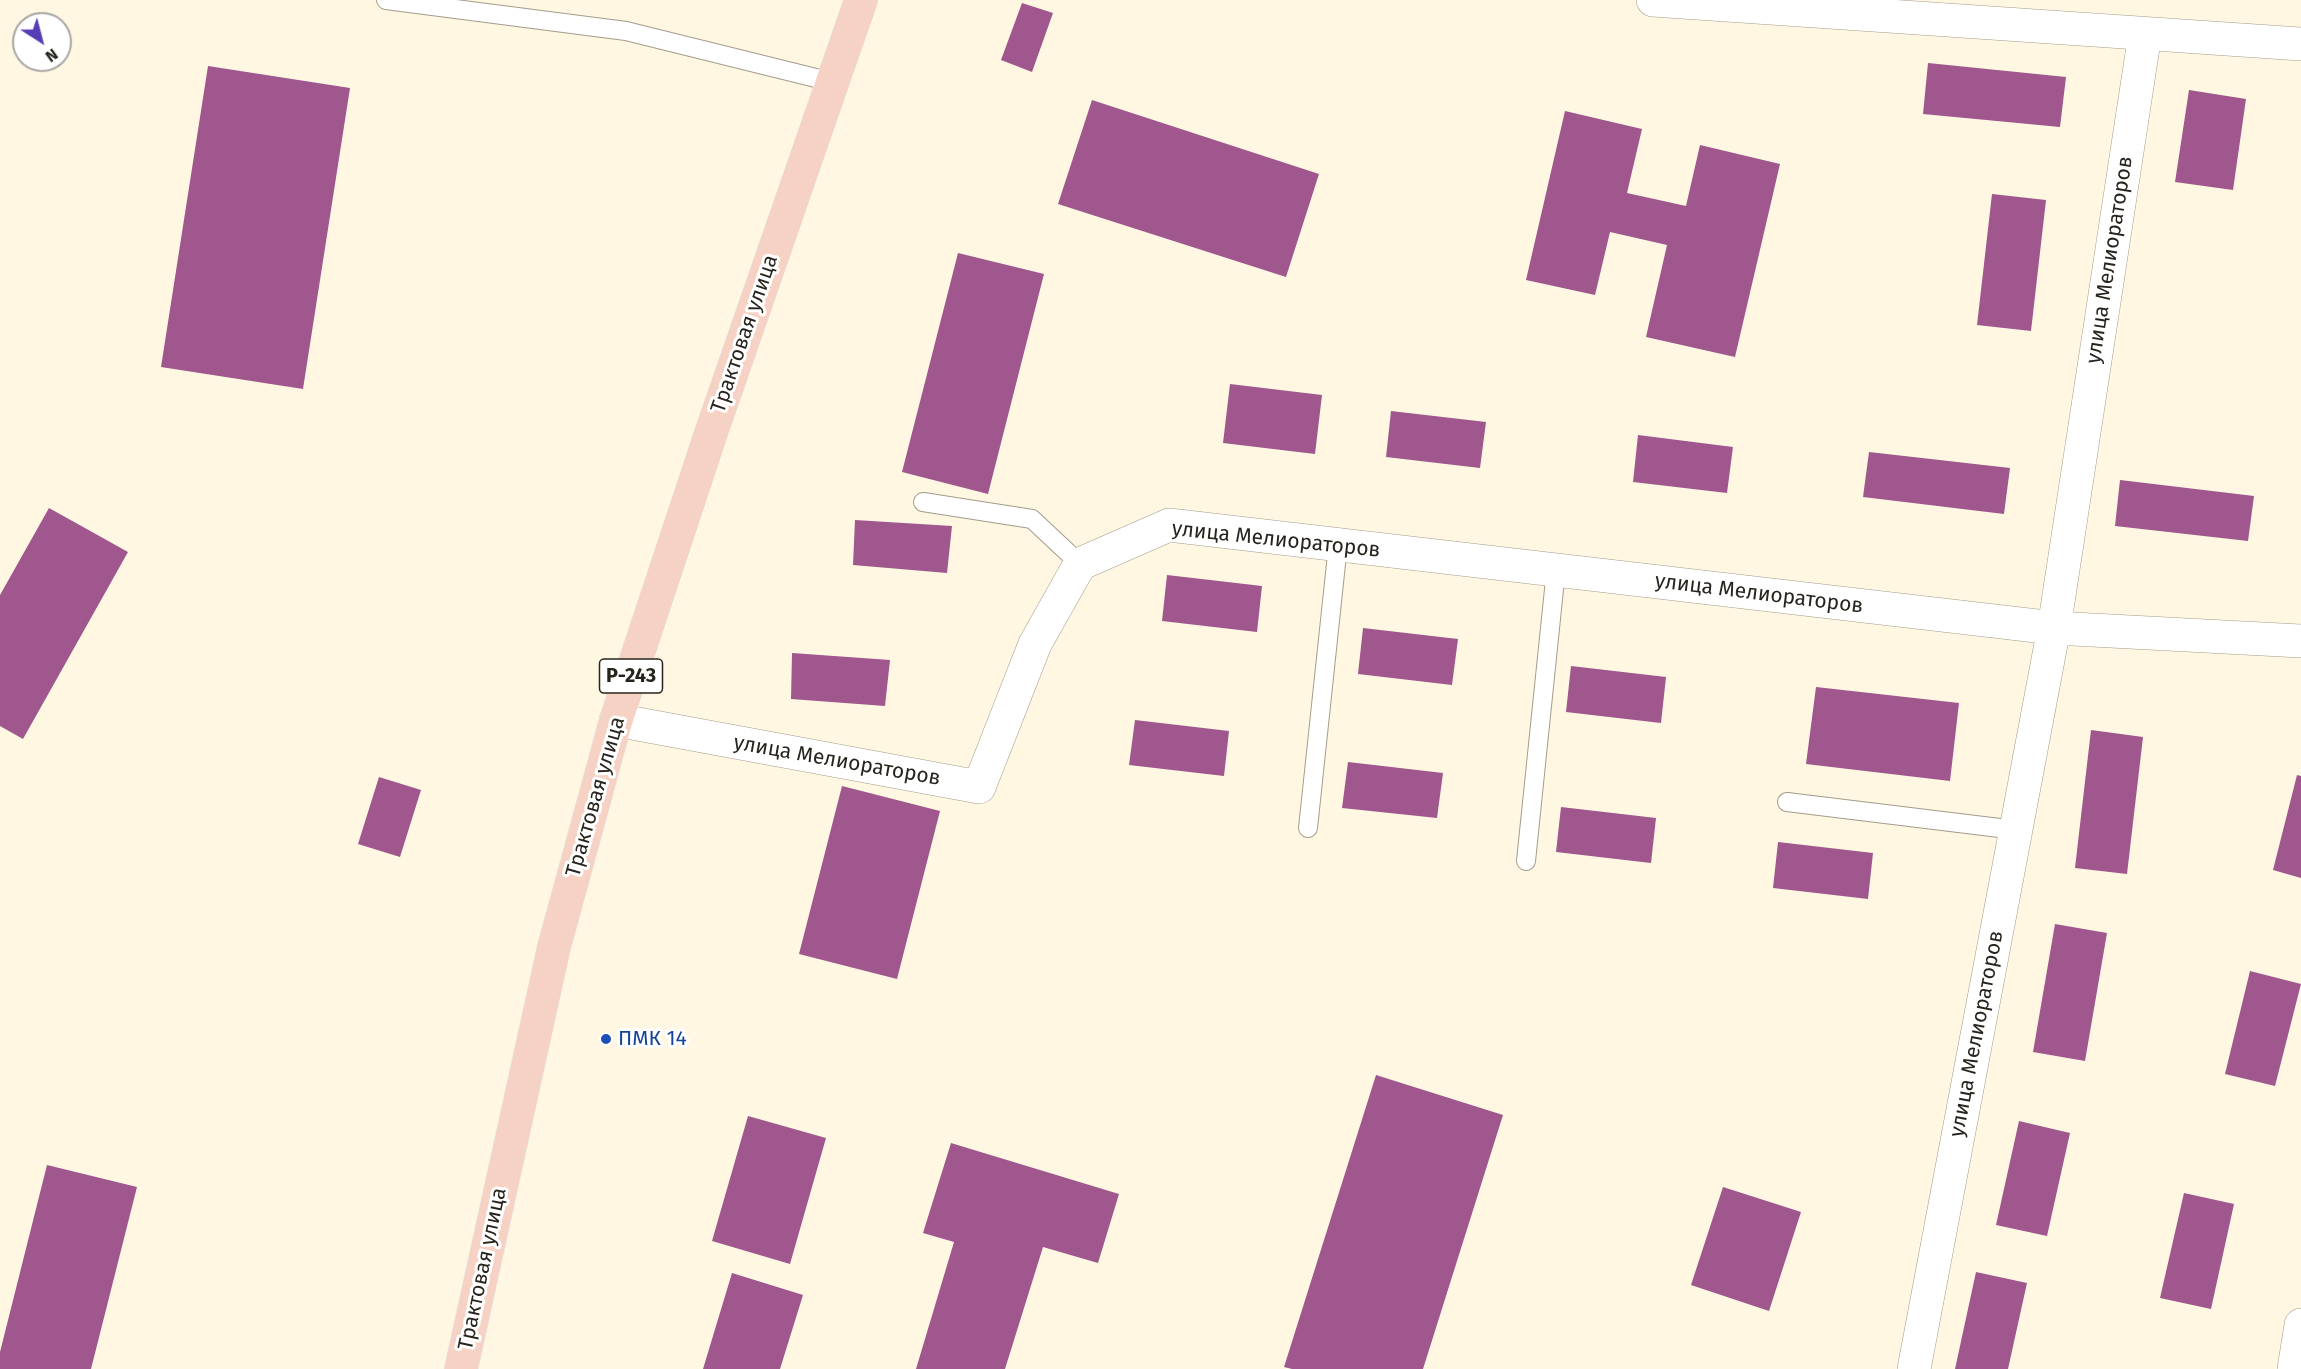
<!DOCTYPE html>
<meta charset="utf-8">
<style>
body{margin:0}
#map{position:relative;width:2301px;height:1369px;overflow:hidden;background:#fff7e2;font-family:"Fira Sans",sans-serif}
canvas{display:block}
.north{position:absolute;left:12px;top:12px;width:60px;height:60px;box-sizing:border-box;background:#fff;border:2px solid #a9a7a5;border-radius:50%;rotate:144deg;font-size:16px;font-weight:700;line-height:24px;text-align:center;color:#27241d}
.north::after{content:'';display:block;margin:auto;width:21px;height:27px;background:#563db5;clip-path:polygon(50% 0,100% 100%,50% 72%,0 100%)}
</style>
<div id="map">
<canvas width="2301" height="1369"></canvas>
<div class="north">N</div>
</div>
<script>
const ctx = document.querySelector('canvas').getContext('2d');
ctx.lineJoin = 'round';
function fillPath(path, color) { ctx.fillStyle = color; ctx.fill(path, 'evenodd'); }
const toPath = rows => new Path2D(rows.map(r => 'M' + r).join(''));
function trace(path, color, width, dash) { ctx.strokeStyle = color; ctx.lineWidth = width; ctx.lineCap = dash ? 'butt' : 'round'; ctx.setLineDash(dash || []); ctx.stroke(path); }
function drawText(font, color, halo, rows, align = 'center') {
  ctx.font = font + ' "Fira Sans",sans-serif'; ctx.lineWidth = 6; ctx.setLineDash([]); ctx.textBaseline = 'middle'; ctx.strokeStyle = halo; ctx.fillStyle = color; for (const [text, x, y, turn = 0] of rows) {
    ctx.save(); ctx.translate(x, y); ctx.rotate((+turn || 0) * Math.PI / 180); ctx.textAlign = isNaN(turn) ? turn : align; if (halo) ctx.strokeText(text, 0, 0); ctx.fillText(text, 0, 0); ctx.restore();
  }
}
fillPath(toPath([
 [1022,3,1053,13,1032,72,1001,60],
 [1928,63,2066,77,2060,127,1923,114],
 [208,66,350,88,303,389,161,367],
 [2189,90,2246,99,2233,190,2175,182],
 [1092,100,1319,174,1286,277,1058,204],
 [1565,111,1642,129,1627,193,1686,206,1700,145,1780,164,1735,357,1646,337,1667,245,1610,232,1595,295,1526,280],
 [1992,194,2046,200,2031,331,1977,325],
 [958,253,1044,274,988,494,902,472],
 [1230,384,1322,395,1315,454,1223,443],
 [1391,411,1486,422,1480,468,1386,457],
 [1638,435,1733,447,1727,493,1633,482],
 [1869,452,2010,468,2004,514,1863,497],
 [2120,480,2254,496,2248,541,2115,526],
 [49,508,128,552,23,739,0,726,0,595],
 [855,520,952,526,947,573,853,565],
 [1167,575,1262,586,1257,632,1162,621],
 [1363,628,1458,639,1452,685,1358,674],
 [792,653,890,660,885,706,791,699],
 [1571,666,1666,677,1661,723,1566,712],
 [1816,687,1959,703,1950,781,1806,764],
 [1135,720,1229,731,1224,776,1129,765],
 [2091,730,2143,737,2127,874,2075,868],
 [1348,762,1443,773,1437,818,1342,808],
 [2297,775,2301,776,2301,878,2273,870],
 [379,777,421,790,400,857,358,844],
 [842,786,940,811,897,979,799,954],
 [1561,807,1656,818,1651,863,1556,852],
 [1778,842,1873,853,1868,899,1773,888],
 [2055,924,2107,933,2085,1061,2033,1052],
 [2250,971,2301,984,2275,1086,2225,1074],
 [1376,1075,1503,1115,1423,1369,1292,1369,1284,1367],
 [748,1116,826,1138,790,1264,712,1241],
 [2019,1121,2070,1133,2047,1236,1996,1225],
 [951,1143,1119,1194,1098,1263,1043,1247,1005,1369,916,1369,954,1242,923,1233],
 [47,1165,137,1187,91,1369,0,1369,0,1352],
 [1723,1187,1801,1212,1769,1311,1691,1285],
 [2184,1193,2234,1204,2211,1309,2160,1298],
 [1976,1272,2027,1283,2008,1369,1955,1369],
 [732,1273,803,1295,780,1369,703,1369]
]), '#9f578e');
const service = toPath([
 [386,0,626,31,832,82],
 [923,502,1032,519,1080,564],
 [1787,802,2016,830],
 [1308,828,1338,545],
 [1526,861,1556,570]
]);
const minor = toPath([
 [1653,0,2301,44],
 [616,720,979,787,1035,644,1080,564,1169,525,2054,628,2301,641],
 [1914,1369,2054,628,2145,34],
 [2294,1369,2301,1325]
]);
const trunk = toPath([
 [461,1369,554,947,616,720,711,433,861,0]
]);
trace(service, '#a39c89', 20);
trace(minor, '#a39c89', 34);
trace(trunk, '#e5e5e4', 34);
trace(service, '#fff', 18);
trace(minor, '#fff', 33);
trace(trunk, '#f6d2c4', 33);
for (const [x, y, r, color] of [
 [606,1039,6,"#1a4fb4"]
]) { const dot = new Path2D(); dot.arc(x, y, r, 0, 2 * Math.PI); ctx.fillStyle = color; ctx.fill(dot); trace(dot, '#fff', 2); }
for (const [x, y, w] of [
 [631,676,63]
]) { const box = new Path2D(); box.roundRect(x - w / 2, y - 17, w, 34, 4.5); ctx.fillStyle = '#fff'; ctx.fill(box); trace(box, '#27241d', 1.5); }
drawText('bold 20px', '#27241d', null, [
 ["Р-243",631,676]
]);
drawText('21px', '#27241d', '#fff', [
 ["улица Мелиораторов",2110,260,-81],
 ["Трактовая улица",745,334,-71],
 ["улица Мелиораторов",1276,540,6],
 ["улица Мелиораторов",1759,594,7],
 ["улица Мелиораторов",837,761,10],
 ["Трактовая улица",596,797,-74],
 ["улица Мелиораторов",1977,1034,-79],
 ["Трактовая улица",483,1269,-78]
]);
drawText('21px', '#164399', '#fff', [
 ["ПМК 14",618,1039]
], 'left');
</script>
